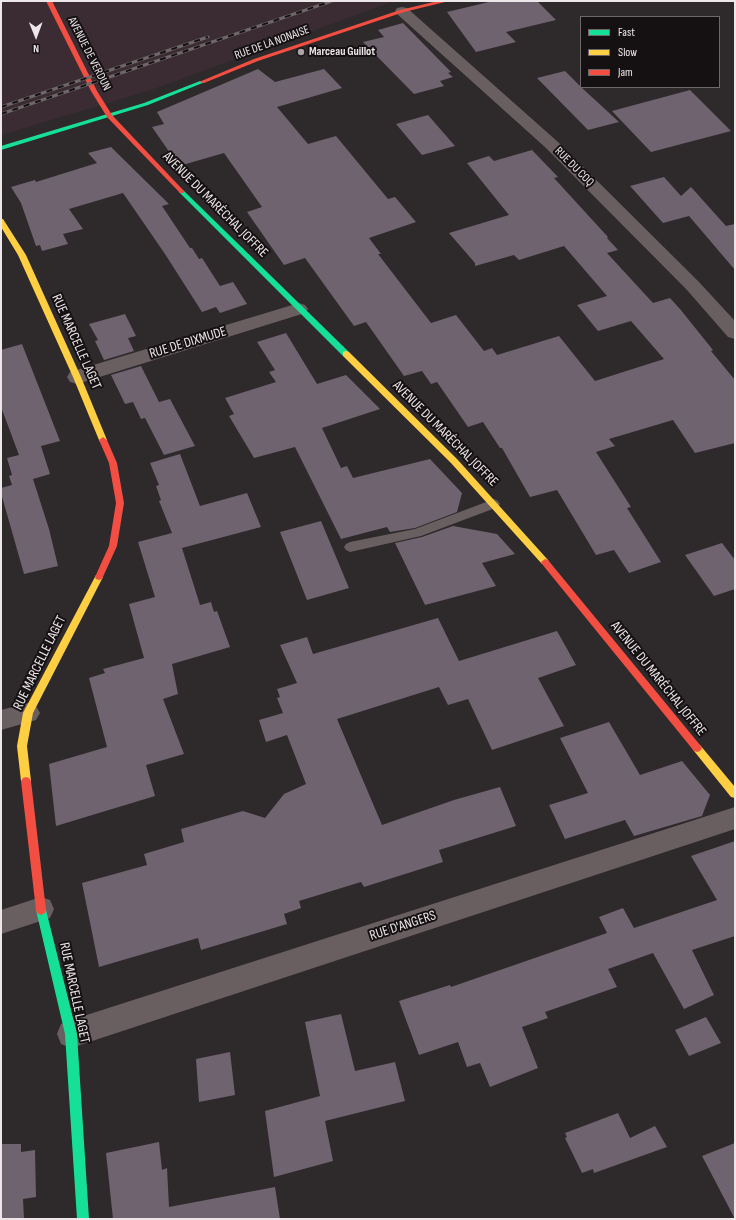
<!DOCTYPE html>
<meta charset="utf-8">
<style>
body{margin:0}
#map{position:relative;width:736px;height:1220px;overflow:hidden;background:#2e292b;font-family:"Sofia Sans Condensed",sans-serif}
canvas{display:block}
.frame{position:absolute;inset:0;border:2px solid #eee7ea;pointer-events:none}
.legend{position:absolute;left:580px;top:16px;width:140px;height:72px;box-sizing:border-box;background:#151113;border:1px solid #6c6769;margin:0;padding:5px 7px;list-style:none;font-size:12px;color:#eee7ea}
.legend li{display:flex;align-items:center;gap:8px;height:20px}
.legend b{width:20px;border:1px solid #6c6769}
.north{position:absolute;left:16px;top:16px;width:40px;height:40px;-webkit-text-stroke:3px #151113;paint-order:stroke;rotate:179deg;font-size:11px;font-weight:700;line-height:16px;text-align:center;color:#eee7ea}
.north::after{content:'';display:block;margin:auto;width:14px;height:18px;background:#eee7ea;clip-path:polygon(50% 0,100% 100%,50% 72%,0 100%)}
</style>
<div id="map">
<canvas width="736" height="1220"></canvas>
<div class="frame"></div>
<ul class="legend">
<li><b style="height:5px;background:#16e098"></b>Fast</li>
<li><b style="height:5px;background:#ffcf43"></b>Slow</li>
<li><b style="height:5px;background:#f24e42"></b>Jam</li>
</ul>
<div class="north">N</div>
</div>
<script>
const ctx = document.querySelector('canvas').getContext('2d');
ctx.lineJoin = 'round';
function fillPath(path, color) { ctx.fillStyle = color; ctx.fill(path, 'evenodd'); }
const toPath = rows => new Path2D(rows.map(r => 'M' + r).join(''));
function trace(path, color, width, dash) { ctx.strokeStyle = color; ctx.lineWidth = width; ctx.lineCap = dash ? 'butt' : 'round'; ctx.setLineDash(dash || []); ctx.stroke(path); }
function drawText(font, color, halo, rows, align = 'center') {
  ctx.font = font + ' "Sofia Sans Condensed",sans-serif'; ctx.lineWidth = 4; ctx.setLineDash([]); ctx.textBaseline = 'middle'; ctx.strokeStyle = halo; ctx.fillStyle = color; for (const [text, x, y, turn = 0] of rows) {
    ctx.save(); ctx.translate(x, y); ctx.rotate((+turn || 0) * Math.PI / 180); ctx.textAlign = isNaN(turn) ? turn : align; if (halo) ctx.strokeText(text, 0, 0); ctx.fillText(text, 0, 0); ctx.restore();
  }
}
fillPath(toPath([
 [1,1,388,1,389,3,151,90,1,135]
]), '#3b2c34');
fillPath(toPath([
 [493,1,537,1,556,20,506,32,516,42,476,52,447,12],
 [403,23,451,72,448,73,453,77,440,81,444,86,414,94,363,42,384,37,378,30],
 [258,69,275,82,324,69,342,88,277,107,308,144,336,136,388,199,395,197,416,222,369,238,381,254,378,254,431,323,456,315,484,351,492,348,497,355,559,336,595,381,664,359,631,321,598,331,577,305,607,296,564,246,519,260,514,255,475,266,475,263,449,233,509,215,467,163,489,156,494,161,532,150,558,177,554,178,608,237,607,238,618,250,607,253,653,303,670,298,680,309,713,350,711,351,735,380,735,443,695,453,673,420,609,439,615,446,596,452,631,507,627,508,661,562,629,573,614,550,596,555,557,490,530,497,502,448,500,448,483,422,468,427,437,382,431,384,422,371,404,376,366,322,354,326,305,258,284,265,247,212,262,207,224,153,179,166,152,127,164,124,157,112],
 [565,71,581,87,619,122,588,130,537,78],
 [690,90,731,131,651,152,612,111],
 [428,115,455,146,422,155,396,124],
 [111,147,169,204,162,206,190,248,192,248,199,259,202,258,220,286,233,282,247,304,220,313,216,307,202,312,165,254,123,193,69,209,83,229,63,234,68,244,42,251,40,245,36,246,21,203,11,187,35,180,36,182,97,163,88,153],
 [664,177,681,196,691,187,726,226,735,224,735,270,689,216,663,223,630,186],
 [125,314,136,336,128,338,134,351,104,360,95,341,98,340,89,324],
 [286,333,317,384,346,375,380,409,322,428,341,468,347,466,353,478,430,459,462,493,457,512,415,528,390,532,387,527,341,539,295,447,254,458,229,416,234,414,225,398,276,382,269,372,275,370,257,342],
 [22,344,60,441,41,446,50,474,33,479,49,529,58,566,24,574,1,493,1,488,12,485,9,476,12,475,7,458,19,455,1,407,1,350],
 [141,366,159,402,170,399,195,446,164,455,145,418,141,419,133,402,125,404,111,375],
 [180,454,200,506,247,493,261,527,182,548,200,605,211,602,214,612,217,611,230,647,172,664,178,694,163,699,184,754,146,765,155,796,56,826,49,764,107,747,89,678,105,673,103,669,144,658,129,604,155,597,138,542,172,533,159,501,161,500,156,486,159,485,150,463],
 [321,521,349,588,307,600,280,532],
 [453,526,497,534,515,554,482,563,496,586,425,605,395,543,422,537],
 [722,543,735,560,735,589,714,596,685,555],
 [438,618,459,661,557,631,576,665,538,678,564,726,492,750,468,699,448,705,439,687,337,719,382,825,454,800,500,787,516,826,439,850,443,862,364,887,361,882,299,901,301,908,284,914,287,924,201,950,198,938,99,967,82,883,147,865,144,854,184,842,181,829,243,811,265,818,284,794,306,784,287,735,266,742,259,720,283,713,277,698,280,697,277,689,297,683,280,645,307,637,313,654],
 [609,722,640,775,682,761,710,795,702,816,634,836,625,820,565,839,549,805,588,793,560,738],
 [735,841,735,936,692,950,714,995,684,1009,653,953,608,969,617,987,545,1012,548,1018,522,1027,538,1068,490,1087,480,1063,467,1067,458,1042,419,1055,399,1001,450,985,451,987,607,933,599,917,623,908,634,928,717,900,691,856],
 [341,1014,355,1071,395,1062,405,1101,325,1121,333,1161,274,1177,265,1111,320,1096,305,1022],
 [706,1017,721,1043,689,1056,675,1030],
 [230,1052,235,1095,199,1102,196,1059],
 [618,1113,630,1138,655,1126,667,1147,594,1173,593,1169,582,1173,565,1138,567,1137,565,1133],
 [159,1142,162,1170,167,1168,169,1207,275,1187,280,1219,170,1219,169,1213,170,1219,113,1219,106,1153],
 [735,1143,735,1219,702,1156],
 [1,1144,21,1144,21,1152,35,1150,36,1197,23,1199,24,1219,1,1219]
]), '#6f6370');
fillPath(toPath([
 [494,499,498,501,500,504,498,507,421,536,350,552,346,550,344,547,346,544,350,542,415,529,494,499]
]), '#6a5f60');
fillPath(toPath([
 [402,7,407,8,558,142,699,282,735,321,735,339,728,337,687,290,546,148,397,14,395,11,397,8,402,7],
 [299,303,305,305,308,309,305,313,77,384,70,382,67,377,70,372,299,303],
 [28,703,36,706,40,713,36,720,1,730,1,710,28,703],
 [735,807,735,829,71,1048,61,1044,57,1034,61,1024,71,1020,735,807],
 [41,897,50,900,54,909,50,918,1,934,1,910,41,897]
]), '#6a5f60');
fillPath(toPath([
 [200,81,205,82,148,105,1,150,1,146,144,103,200,81],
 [182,190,184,191,349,352,349,356,343,356,179,192,182,190],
 [41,905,45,907,46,910,77,1034,89,1219,77,1219,65,1034,36,910,37,907,41,905]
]), '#16e098');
fillPath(toPath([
 [1,219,3,219,26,255,81,377,107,440,106,442,100,442,99,440,73,377,18,255,1,227,1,219],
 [346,351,349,352,457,459,548,560,549,562,548,564,542,564,451,463,343,356,343,352,346,351],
 [99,574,102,575,103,577,33,713,27,746,31,781,29,784,26,785,23,784,21,781,17,746,23,713,96,575,99,574],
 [697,744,700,745,735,787,735,798,731,797,694,751,692,748,694,745,697,744]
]), '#ffcf43');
fillPath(toPath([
 [46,1,52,1,97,91,112,115,184,191,184,193,180,193,107,117,91,91,46,1],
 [438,1,449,1,404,12,258,61,204,83,199,82,254,59,400,10,438,1],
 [103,437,107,440,117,463,124,503,117,546,102,579,99,580,96,579,95,577,109,546,116,503,109,463,99,440,103,437],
 [545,559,548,560,700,745,702,748,700,751,697,752,694,751,542,564,541,562,545,559],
 [26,777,29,778,31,781,46,910,45,913,41,915,37,913,36,910,21,781,23,778,26,777]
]), '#f24e42');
const rail = toPath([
 [1,107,208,37],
 [1,114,332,1]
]);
trace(rail, '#6f6667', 3);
trace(rail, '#151113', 2, [6]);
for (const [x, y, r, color] of [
 [301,52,4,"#aba4a7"]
]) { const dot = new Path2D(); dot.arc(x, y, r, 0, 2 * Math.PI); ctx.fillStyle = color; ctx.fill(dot); trace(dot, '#151113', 1.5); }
drawText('12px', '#eee7ea', '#151113', [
 ["RUE DE LA NONAISE",272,43,-20],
 ["AVENUE DE VERDUN",89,54,63],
 ["RUE DU COQ",574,167,45]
]);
drawText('bold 12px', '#eee7ea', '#151113', [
 ["Marceau Guillot",309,52]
], 'left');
drawText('14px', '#eee7ea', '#151113', [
 ["AVENUE DU MARÉCHAL JOFFRE",215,205,45],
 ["RUE MARCELLE LAGET",76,342,66],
 ["RUE DE DIXMUDE",188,343,-17],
 ["AVENUE DU MARÉCHAL JOFFRE",445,434,45],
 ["RUE MARCELLE LAGET",40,663,-64],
 ["AVENUE DU MARÉCHAL JOFFRE",658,679,51],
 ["RUE D'ANGERS",403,926,-18],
 ["RUE MARCELLE LAGET",74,993,78]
]);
</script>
